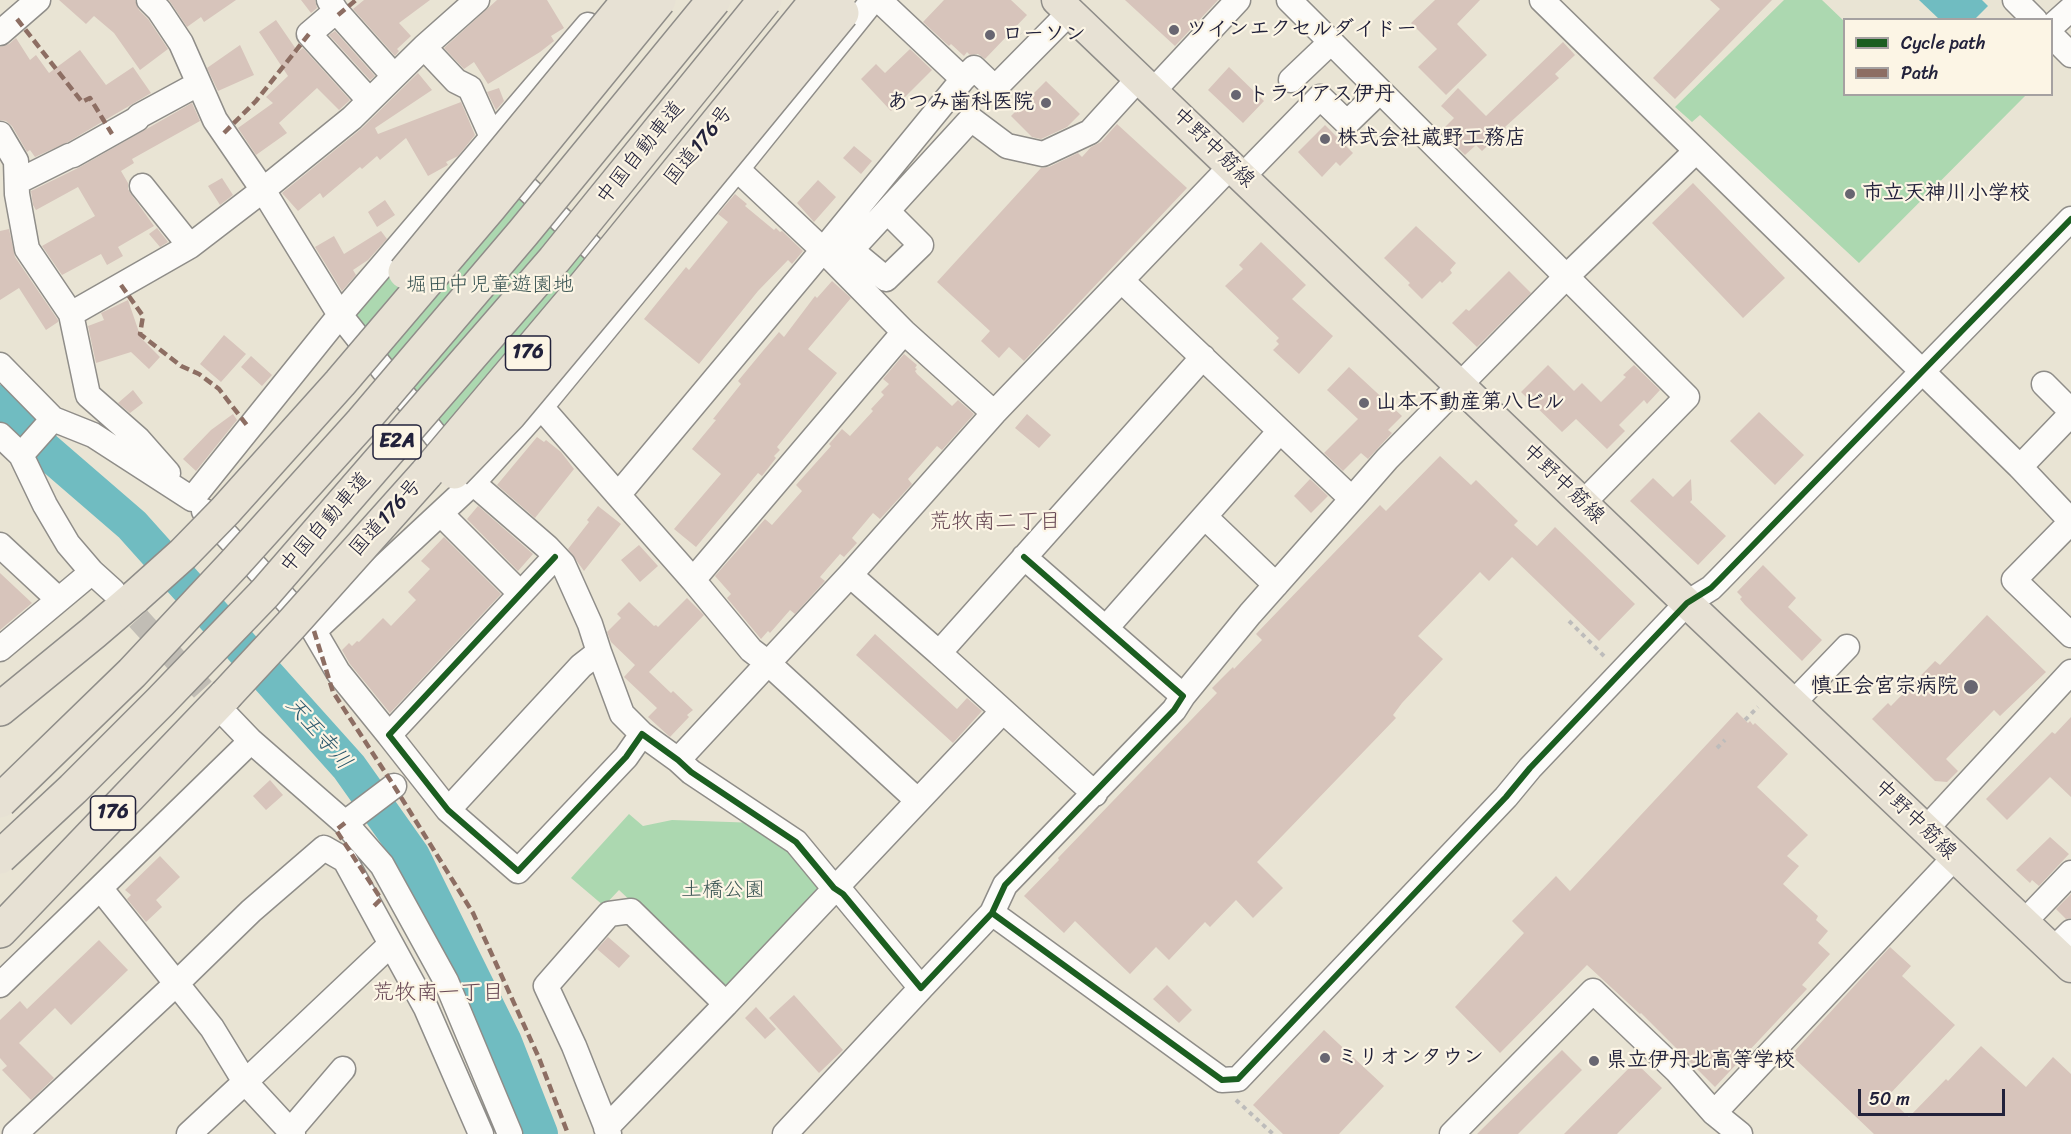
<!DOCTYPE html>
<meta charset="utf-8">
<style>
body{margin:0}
#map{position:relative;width:2071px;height:1134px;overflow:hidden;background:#e9e4d4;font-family:Sriracha,sans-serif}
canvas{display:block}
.legend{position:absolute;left:1843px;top:18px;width:210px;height:78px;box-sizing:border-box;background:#fcf5e5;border:2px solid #a5a1a1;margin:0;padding:8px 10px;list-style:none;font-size:18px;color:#22223b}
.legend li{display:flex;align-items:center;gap:12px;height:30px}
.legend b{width:30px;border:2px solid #a5a1a1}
.scale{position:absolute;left:1858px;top:1089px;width:147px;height:27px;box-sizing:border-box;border:3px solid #22223b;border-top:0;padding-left:8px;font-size:18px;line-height:21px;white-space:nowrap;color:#22223b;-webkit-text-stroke:4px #fcf5e5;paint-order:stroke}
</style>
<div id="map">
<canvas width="2071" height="1134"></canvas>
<ul class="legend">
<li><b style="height:8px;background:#1b5e20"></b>Cycle path</li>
<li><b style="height:8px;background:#8d6e63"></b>Path</li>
</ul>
<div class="scale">50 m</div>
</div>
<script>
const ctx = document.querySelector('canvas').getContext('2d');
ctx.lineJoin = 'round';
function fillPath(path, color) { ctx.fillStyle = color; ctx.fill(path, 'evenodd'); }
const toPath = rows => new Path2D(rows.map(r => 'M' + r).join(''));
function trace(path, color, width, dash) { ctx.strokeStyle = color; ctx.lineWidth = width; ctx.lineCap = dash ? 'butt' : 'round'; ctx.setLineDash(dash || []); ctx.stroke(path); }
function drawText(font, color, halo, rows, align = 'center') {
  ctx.font = font + ' Sriracha,"Klee One",sans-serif'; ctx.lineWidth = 4.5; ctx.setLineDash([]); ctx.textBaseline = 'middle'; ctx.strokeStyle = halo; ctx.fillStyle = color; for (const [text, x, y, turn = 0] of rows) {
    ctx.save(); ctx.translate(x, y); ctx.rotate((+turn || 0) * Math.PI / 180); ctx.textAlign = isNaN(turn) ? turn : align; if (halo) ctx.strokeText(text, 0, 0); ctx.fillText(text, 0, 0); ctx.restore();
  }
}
fillPath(toPath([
 [1784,0,1822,0,1844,21,1844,94,2026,95,1859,263,1700,115,1692,122,1675,107],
 [485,159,614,276,456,453,348,319],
 [629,814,643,826,672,820,758,823,789,841,821,891,731,983,721,986,619,890,604,906,571,878]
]), '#acd8b0');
fillPath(toPath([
 [1919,0,1982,0,1988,6,1975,19,1939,19]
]), '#70bcc1');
trace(toPath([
 [0,403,44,449,132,525,349,767,412,856,504,1042,540,1134]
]), '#70bcc1', 36);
fillPath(toPath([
 [59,0,135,0,139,10,148,19,168,49,140,70,114,33,94,16,86,24],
 [169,0,236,0,204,22,201,17,187,27],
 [301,0,315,0,317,8,311,13],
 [364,0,430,0,399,23,411,36,397,49,399,51,395,56,353,9],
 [497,0,547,0,564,28,551,36,554,41,540,52,488,84,474,62,464,69,444,48],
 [944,0,1011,0,1027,15,985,59,978,54,970,55,967,52,964,56,951,44,949,46,923,22],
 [1125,0,1218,0,1175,46],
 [1435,0,1480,0,1457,24,1487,55,1446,95,1418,67,1437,49,1411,23],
 [1710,0,1772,0,1675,99,1653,78,1720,9],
 [276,20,298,52,303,48,350,100,339,110,317,88,279,123,287,133,256,155,238,128,273,103,266,97,288,76,259,32],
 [335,31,375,76,370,80,329,35],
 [16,38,30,60,36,55,49,73,80,50,106,85,133,67,151,93,68,142,35,157,30,150,27,152,12,126,6,121,0,120,0,47,9,44],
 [1563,42,1575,55,1555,74,1559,78,1505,127,1506,128,1482,151,1476,145,1465,155,1441,131,1454,118,1441,106,1458,88,1486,116],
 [240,45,254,75,218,91,207,68],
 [910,49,932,70,891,111,861,79,876,64,885,73],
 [1229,67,1264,101,1243,123,1208,90],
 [418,73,432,90,375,128,378,134,461,102,475,135,458,156,446,162,448,165,428,176,406,138,380,160,377,156,362,169,360,167,323,198,320,193,298,211,282,193,361,129],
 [1046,81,1080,114,1067,127,1041,139,1032,137,1011,116],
 [499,88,504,101,496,110,487,92],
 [192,103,200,121,132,159,134,163,121,171,128,183,128,189,131,194,154,226,118,247,123,256,107,265,101,254,62,275,42,246,95,216,78,187,36,210,33,205,31,191,80,167],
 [1117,124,1187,188,1024,361,1009,347,999,358,981,341,990,331,937,282,1041,168,1049,167,1078,153,1082,157,1091,147,1101,142],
 [1325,125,1353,153,1340,166,1336,162,1322,177,1298,152],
 [854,146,872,161,861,174,843,158],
 [222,178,233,195,220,205,208,186],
 [818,180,836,197,814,222,797,203],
 [1693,183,1785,278,1743,318,1652,223],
 [735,194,747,204,745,206,774,230,776,228,780,232,782,231,803,251,792,264,788,260,758,291,699,364,644,319,686,267,689,270,728,222,718,214],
 [385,200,395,215,377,227,368,212],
 [1416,226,1456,263,1450,270,1452,273,1442,283,1440,281,1422,299,1408,285,1410,283,1384,258],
 [157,228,168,242,160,247,149,234],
 [9,229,15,257,58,320,58,322,46,330,19,288,0,300,0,231],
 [381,231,387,239,368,260,353,270,356,275,342,291,315,247,334,236,344,254],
 [1261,242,1306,285,1292,299,1333,336,1299,374,1273,350,1279,344,1276,341,1279,338,1225,286,1243,269,1239,265],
 [1509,271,1531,293,1477,347,1452,323,1466,309,1469,311],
 [832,281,851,298,808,349,837,373,777,447,780,450,774,456,776,458,762,476,758,473,696,547,674,529,721,474,692,449,716,420,713,419,741,384,738,381,762,352,779,332,784,337,815,296,817,298],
 [128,300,141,338,160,357,149,369,131,352,96,363,88,326,104,320,101,313],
 [224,335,246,354,221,382,200,364],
 [904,354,917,365,915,368,917,369,915,371,917,374,952,406,958,400,974,414,942,450,937,446,908,479,912,484,880,519,873,513,852,538,857,543,844,557,840,554,820,577,825,581,795,614,790,610,770,633,768,631,761,639,727,598,731,594,715,576,765,519,772,525,802,491,796,485,831,446,829,444,842,429,850,436,873,411,871,409,884,395,881,392,889,384,883,379],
 [251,356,272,375,262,386,241,367],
 [1548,365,1574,391,1582,383,1601,402,1626,377,1623,375,1634,365,1660,390,1647,404,1644,400,1619,425,1625,431,1607,449,1576,419,1562,432,1521,392],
 [1349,367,1402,416,1388,430,1392,433,1368,459,1361,453,1343,471,1324,453,1358,419,1327,390],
 [133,390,143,403,130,413,118,403],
 [1759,412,1804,455,1775,485,1730,441],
 [233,414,237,420,196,471,183,459,211,430],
 [1027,414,1051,435,1039,448,1015,428],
 [537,437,544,442,546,440,561,452,574,469,535,518,497,485],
 [1440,456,1471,485,1476,480,1518,521,1514,525,1537,546,1555,527,1635,604,1599,641,1512,557,1489,581,1480,572,1418,636,1443,659,1402,703,1393,715,1396,718,1257,862,1283,888,1253,918,1236,900,1210,927,1205,922,1169,960,1156,947,1130,974,1075,921,1064,933,1024,896,1059,860,1058,858,1217,693,1212,688,1233,667,1234,669,1262,640,1256,634,1380,505,1386,511],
 [1653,478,1673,497,1691,479,1692,500,1690,502,1726,536,1698,565,1630,501],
 [1310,479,1328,496,1311,513,1294,496],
 [478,506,533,554,518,571,467,519],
 [598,506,621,524,584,571,568,549,589,522,587,520],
 [444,537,501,594,390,713,350,664,342,650,349,643,352,646,357,641,359,642,383,618,391,626,416,600,408,592,430,569,421,561],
 [639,545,658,566,640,582,621,560],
 [1763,565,1796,598,1788,607,1822,640,1802,661,1745,605,1740,599,1742,597,1737,592],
 [0,573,32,603,0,630],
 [687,598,704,615,649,672,671,693,673,691,693,710,687,715,689,717,670,737,648,717,657,708,624,677,635,665,611,642,607,632,621,618,617,614,629,602,654,626,656,625,658,627],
 [1987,615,2046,672,2000,716,1994,710,1946,759,1958,771,1947,782,1935,781,1872,719,1888,703,1891,706,1935,661,1940,665],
 [875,634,957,709,967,698,982,711,953,743,856,655],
 [1737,712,1748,723,1750,721,1753,725,1755,723,1788,754,1757,787,1808,835,1787,856,1799,866,1783,884,1818,916,1816,920,1828,931,1818,943,1830,954,1802,985,1807,989,1715,1087,1641,1013,1640,1014,1587,965,1500,1053,1455,1007,1524,933,1512,921,1556,876,1570,891],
 [2071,717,2071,797,2050,777,2007,820,1986,799,2052,732,2055,734],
 [270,780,283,795,266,810,253,796],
 [2050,837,2069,854,2039,886,2032,880,2030,883,2016,870],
 [160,856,180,877,156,900,162,907,146,922,127,899,131,895,125,890],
 [2071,894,2071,918,2066,919,2056,909],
 [608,937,630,956,619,968,597,949],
 [99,940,128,970,71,1025,55,1008,19,1043,54,1078,31,1100,2,1070,7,1066,0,1058,0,1020,20,1001,27,1009],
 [1890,947,1911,966,1902,976,1955,1025,1887,1097,1909,1117,1946,1079,1948,1081,1981,1046,2026,1087,2053,1057,2071,1074,2071,1134,1874,1134,1791,1055],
 [1167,985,1192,1010,1179,1023,1153,999],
 [794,995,843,1050,819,1073,769,1018],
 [756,1007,776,1029,765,1039,745,1018],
 [1324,1030,1384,1086,1339,1134,1283,1134,1253,1105],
 [1562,1050,1582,1070,1518,1134,1477,1134],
 [1635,1062,1662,1088,1617,1134,1564,1134]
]), '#d7c4bb');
trace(toPath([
 [114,592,226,715]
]), '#c1bdb5', 24, [24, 12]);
const minor = toPath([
 [149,0,159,10,181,43,215,120,263,190,340,315,473,483,314,631,338,672,389,735],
 [329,0,336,11,309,34,369,100],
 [1289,0,1687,397,1583,503],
 [1542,0,2020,467,2071,521],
 [2015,0,2035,20],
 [336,11,394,76],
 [2052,26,2071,9],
 [0,33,38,0],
 [2052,36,2071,55],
 [424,47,456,81,470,88,492,137],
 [963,79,974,68,995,88,1070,12],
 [1291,80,1331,42],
 [1154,90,1238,0],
 [0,134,16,161,17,194,27,249,71,314,88,395,138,439,168,473],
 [502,166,616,270],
 [737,169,823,250,963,79,879,0],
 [1242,177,1320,97,1347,123,1380,91],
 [17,182,69,156,73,155,137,119,139,116,198,84],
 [142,186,190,246],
 [887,211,921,245,886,279,851,250,887,211,971,119,1007,146,1043,154,1090,132,1140,77],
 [1122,281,1352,499,1387,459,1566,277,1696,151],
 [71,314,190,246,263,190,352,118,424,47,477,0],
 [0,365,53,419,93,435,192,499,340,315,588,25],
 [2044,384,2071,411],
 [541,407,618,495,823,250,904,332,994,413],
 [0,435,21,455,45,505,68,544,92,572,113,591],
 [21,455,53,419],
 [2020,467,2071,414],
 [618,495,693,580,751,650,768,663,917,800],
 [204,511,311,627],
 [441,514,520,593],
 [1205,517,1276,585],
 [2071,522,2014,580,2071,635],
 [0,545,58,599],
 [555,557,389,735,448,810,518,871,626,757,642,734,678,760,691,772,796,842,834,888,843,894,921,988,992,913,1005,885,1174,710,1183,696,1024,557],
 [850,575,939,653,1203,357],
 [693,580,904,332],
 [1106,628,1280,431],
 [0,649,92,572],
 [599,652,622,714,642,734],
 [939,653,1095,794],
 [1183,696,1250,614,1352,499],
 [1793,703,1847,647],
 [226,715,251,741,345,823,382,865,446,981,510,1134],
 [678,760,850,575,994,413,1231,166],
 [448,810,581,666,599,652,590,624,563,564,547,547,473,483,541,407,737,169,873,0],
 [345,823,394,786],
 [1925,830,2071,672],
 [100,888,251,741],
 [992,913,1222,1080,1238,1079,1506,797,1530,768,1687,603,1711,588,1719,580,2071,219],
 [2024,922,2071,873],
 [2053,950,2071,932],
 [0,985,100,888,212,1028,245,1082,189,1134],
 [1714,1113,1955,857],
 [606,1128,726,1004],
 [290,1131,343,1069],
 [15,1134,177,983,251,911,324,848,345,860,426,1008,481,1134],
 [293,1134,245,1082,390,945],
 [609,1134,574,1046,546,986,609,914,631,911,726,1004,1002,712],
 [785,1134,921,988],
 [1452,1134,1593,991,1677,1071,1714,1113,1740,1134]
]);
const major = toPath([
 [1057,0,1687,603,2071,967]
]);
const highway = toPath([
 [0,709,93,633,135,597],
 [0,931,226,695]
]);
trace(minor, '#8f8d89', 27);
trace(major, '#8f8d89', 33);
trace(highway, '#8f8d89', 36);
trace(toPath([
 [1015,27,1021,34],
 [1569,621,1607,659],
 [1745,720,1758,707],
 [1717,748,1725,740],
 [1236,1100,1273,1134]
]), '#bdbcbb', 4, [4.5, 4.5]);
trace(minor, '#fcfbf9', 24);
trace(major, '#e7e1d4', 30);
trace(highway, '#e7e1d4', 33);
const highwayBridge = toPath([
 [405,272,629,0],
 [454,472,510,414,638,261,842,13],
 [135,597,183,554,225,511,340,383,490,207,659,0],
 [226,695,291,625,426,474,587,283,817,0],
 [0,801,132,673,234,564,362,422,523,233,714,0],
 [0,857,73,789,160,702,265,593,554,260,765,0]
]);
trace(highwayBridge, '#8f8d89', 36, []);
trace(highwayBridge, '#e7e1d4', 33);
trace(toPath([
 [338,15,356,0],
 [17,19,82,102,90,98,112,134],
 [224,133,256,101,309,34],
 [121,285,143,316,140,334,181,366,199,374,219,389,249,428],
 [314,631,333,692,394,786,473,913,539,1058,568,1134],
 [345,823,336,830,381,899,371,909]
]), '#8d6e63', 4.5, [9, 4.5]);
trace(toPath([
 [555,557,389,735,448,810,518,871,626,757,642,734,678,760,691,772,796,842,834,888,843,894,921,988,992,913,1005,885,1174,710,1183,696,1024,557],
 [992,913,1222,1080,1238,1079,1506,797,1530,768,1687,603,1711,588,1719,580,2071,219]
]), '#1b5e20', 6);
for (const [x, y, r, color] of [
 [1174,30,6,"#686671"],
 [990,35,6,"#686671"],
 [1236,95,6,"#686671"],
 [1046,103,6,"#686671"],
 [1325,139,6,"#686671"],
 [1850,194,6,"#686671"],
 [1364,403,6,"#686671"],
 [1971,687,8,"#686671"],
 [1325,1058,6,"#686671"],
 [1594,1061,6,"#686671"]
]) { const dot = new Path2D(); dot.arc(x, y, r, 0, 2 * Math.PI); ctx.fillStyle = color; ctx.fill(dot); trace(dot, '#fcf5e5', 2); }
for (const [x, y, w] of [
 [528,353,45],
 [397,442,48],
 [113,813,45]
]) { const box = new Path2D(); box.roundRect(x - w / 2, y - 17, w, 34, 4.5); ctx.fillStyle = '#fcf5e5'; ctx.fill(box); trace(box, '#22223b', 1.5); }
drawText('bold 20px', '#22223b', null, [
 ["176",528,353],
 ["E2A",397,442],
 ["176",113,813]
]);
drawText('bold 21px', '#22223b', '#fcf5e5', [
 ["ツインエクセルダイドー",1186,30],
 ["ローソン",1002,35],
 ["トライアス伊丹",1248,95],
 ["あつみ歯科医院",1034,103,"right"],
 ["株式会社蔵野工務店",1337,139],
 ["市立天神川小学校",1862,194],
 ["山本不動産第八ビル",1376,403],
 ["慎正会宮宗病院",1958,687,"right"],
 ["ミリオンタウン",1337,1058],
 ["県立伊丹北高等学校",1606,1061]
], 'left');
drawText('21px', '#22223b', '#fcf5e5', [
 ["国道176号",699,146,-51],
 ["中野中筋線",1213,148,44],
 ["中国自動車道",641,153,-51],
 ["中野中筋線",1563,484,44],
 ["国道176号",386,518,-48],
 ["中国自動車道",326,523,-49],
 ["中野中筋線",1915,820,44]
]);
drawText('21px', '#3c5655', '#fcf5e5', [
 ["堀田中児童遊園地",490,286],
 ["土橋公園",723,891]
]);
drawText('22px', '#684955', '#fcf5e5', [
 ["荒牧南二丁目",995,522],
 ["荒牧南一丁目",438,993]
]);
drawText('italic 22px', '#2c596d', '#fcf5e5', [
 ["天王寺川",318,734,49]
]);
</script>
